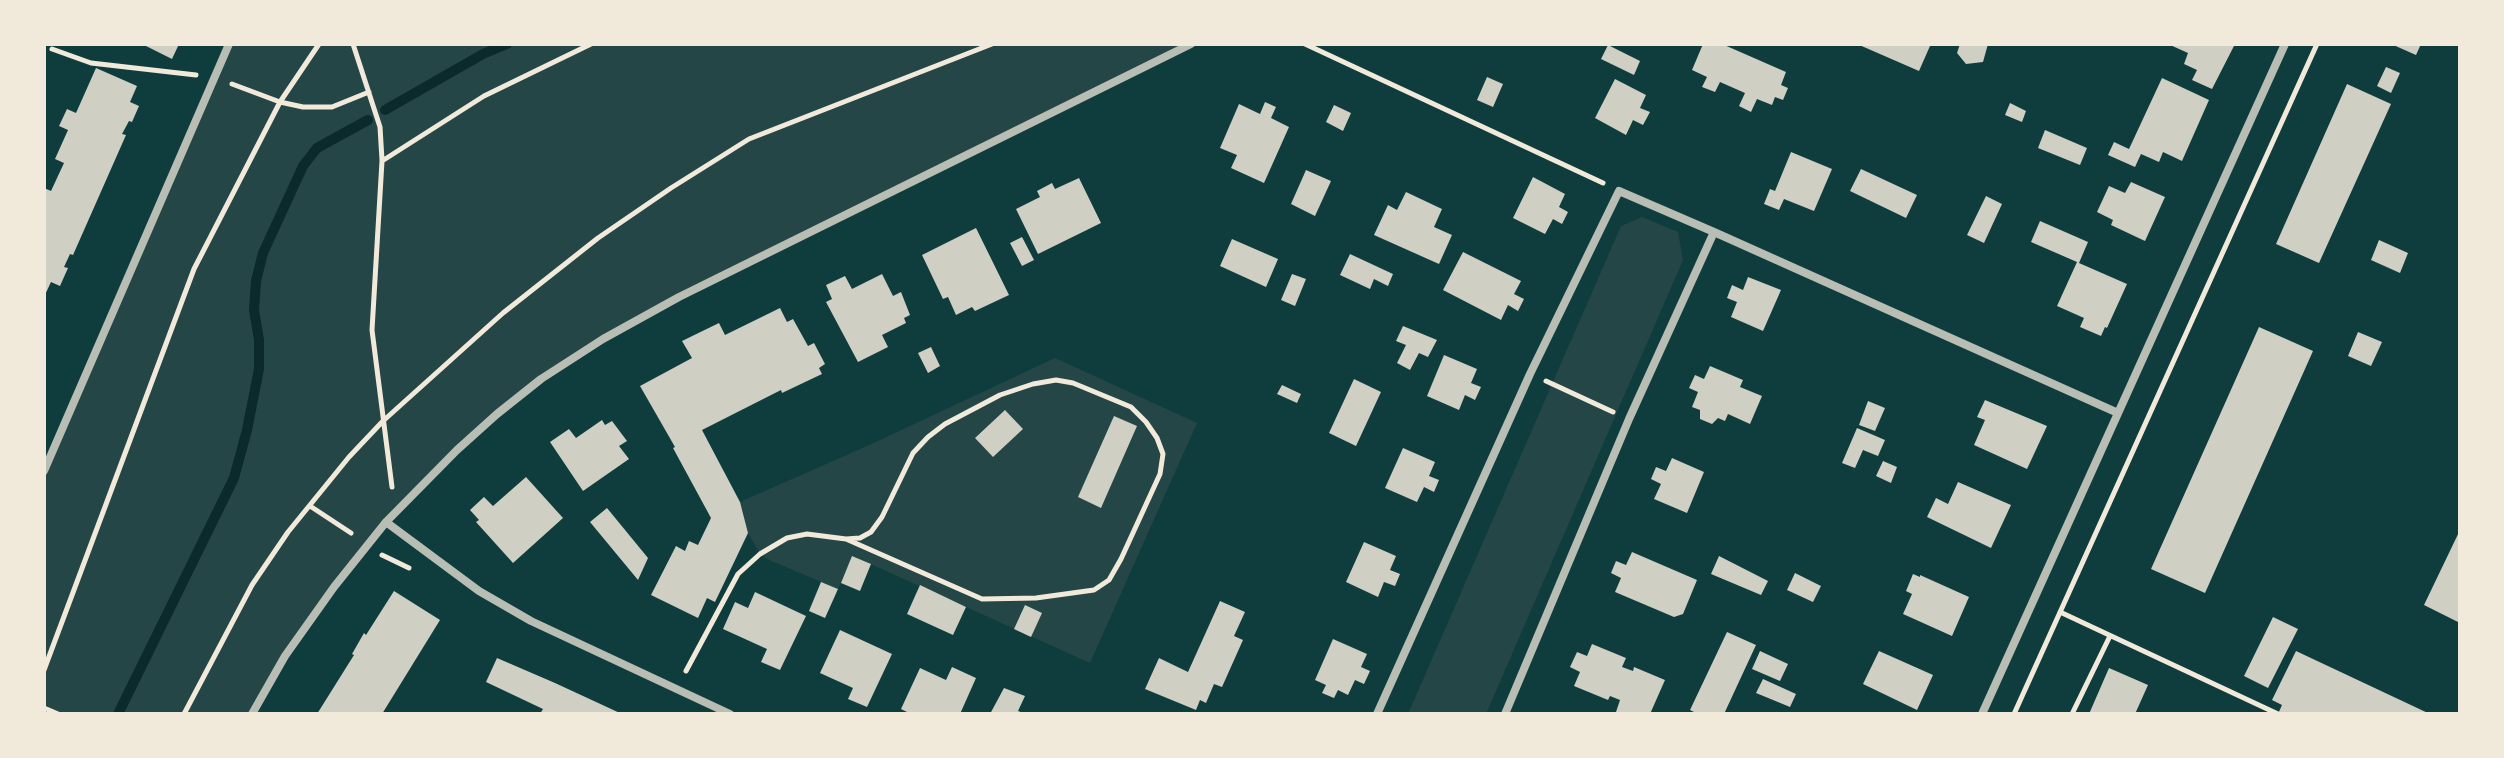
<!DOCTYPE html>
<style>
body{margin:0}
#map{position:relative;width:2504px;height:758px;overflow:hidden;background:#0f3d3e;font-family:"Fira Sans Condensed",sans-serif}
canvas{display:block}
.frame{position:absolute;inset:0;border:46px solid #f1e9da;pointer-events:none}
</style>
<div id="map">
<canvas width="2504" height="758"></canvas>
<div class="frame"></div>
</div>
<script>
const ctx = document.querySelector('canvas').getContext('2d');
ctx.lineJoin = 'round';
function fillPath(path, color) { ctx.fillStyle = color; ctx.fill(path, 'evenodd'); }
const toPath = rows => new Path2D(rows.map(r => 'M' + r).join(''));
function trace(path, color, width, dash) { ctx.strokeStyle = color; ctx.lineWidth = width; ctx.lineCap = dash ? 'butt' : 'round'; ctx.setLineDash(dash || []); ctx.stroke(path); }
fillPath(toPath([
 [229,44,1191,44,603,339,497,414,385,522,334,587,252,714,44,714,44,471],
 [1642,217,1678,232,1683,260,1486,714,1408,714,1621,226],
 [1055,358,1197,423,1090,663,853,556,838,589,769,560,760,554,748,533,740,502,876,442]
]), '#244646');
trace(toPath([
 [385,110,483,54,507,44],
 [118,714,234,478,247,430,259,369,259,340,254,310,256,281,263,253,303,166,317,148,368,120]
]), '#0a2a2b', 10);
fillPath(toPath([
 [142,44,179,44,172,59],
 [1703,44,1722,44,1786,72,1781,85,1788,88,1783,100,1775,97,1772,105,1757,99,1751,112,1739,106,1745,93,1720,82,1715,92,1702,87,1707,77,1692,70],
 [1857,44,1924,44,1930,46,1919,71],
 [1960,44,1988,44,1983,62,1966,64,1957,53],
 [2168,44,2235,44,2212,89,2192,80,2197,70,2184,64,2188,53],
 [2391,44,2421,44,2416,55],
 [1608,45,1640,61,1634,75,1601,59],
 [2386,67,2400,73,2391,93,2377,86],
 [96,68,137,86,130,102,139,106,132,122,129,121,122,134,126,135,73,255,70,254,64,267,68,268,60,286,51,282,44,297,44,188,51,191,64,163,55,159,68,130,59,126,67,109,76,113],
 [1487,77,1503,84,1493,107,1477,100],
 [2162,78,2209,100,2182,161,2163,152,2159,162,2141,154,2135,167,2108,155,2114,142,2129,149],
 [1615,79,1646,95,1640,108,1650,112,1643,125,1633,120,1626,135,1595,118],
 [2347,84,2391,104,2319,263,2276,244],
 [1265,102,1276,107,1271,118,1289,127,1264,183,1231,168,1237,155,1220,148,1239,104,1260,114],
 [2010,103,2026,111,2022,122,2005,115],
 [1334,105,1351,113,1343,131,1326,122],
 [2045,130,2087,148,2080,165,2038,148],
 [1791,152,1832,169,1814,211,1784,199,1779,210,1764,204,1770,189,1775,191],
 [1861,169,1917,195,1906,218,1850,191],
 [1306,170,1331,181,1315,216,1291,204],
 [1533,177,1565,194,1559,207,1568,212,1562,224,1553,219,1545,234,1513,218],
 [1079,178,1101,223,1038,254,1016,209,1040,197,1037,191,1052,183,1055,189],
 [2131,182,2165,197,2145,241,2111,225,2113,220,2097,212,2109,186,2125,193],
 [1406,192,1442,209,1434,227,1452,235,1439,264,1374,235,1388,205,1397,210],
 [1986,196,2002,204,1984,243,1967,235],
 [2040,221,2088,242,2079,263,2127,284,2107,328,2105,327,2101,336,2080,327,2084,318,2057,306,2077,262,2031,242],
 [976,228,1009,295,975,311,972,307,956,315,948,297,943,299,922,255],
 [1022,237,1034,260,1022,266,1010,243],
 [1232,239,1278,259,1266,287,1220,266],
 [2379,240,2408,253,2400,273,2371,260],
 [1463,252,1521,281,1514,294,1524,299,1518,311,1508,305,1501,320,1443,290],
 [1350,254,1393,274,1388,286,1374,279,1370,289,1340,275],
 [882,274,893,296,901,292,910,315,904,318,906,323,882,335,888,347,858,362,826,302,832,299,826,285,845,276,852,289],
 [1292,274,1306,279,1295,306,1281,300],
 [1748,277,1781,290,1763,331,1731,317,1737,302,1727,298,1732,285,1743,290],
 [780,308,787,322,793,319,808,346,814,343,825,364,819,368,822,374,782,393,781,390,702,430,740,502,748,533,715,602,707,598,698,618,651,595,676,546,685,551,689,541,698,545,711,518,673,448,675,447,640,386,692,358,682,341,719,323,725,335],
 [1403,326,1437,340,1428,357,1419,353,1410,370,1397,363,1406,345,1396,341],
 [2259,327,2313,351,2205,593,2151,569],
 [2358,332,2382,342,2371,366,2348,356],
 [931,347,940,366,928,373,918,353],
 [1444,355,1477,369,1471,383,1481,387,1475,400,1465,395,1459,410,1427,396],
 [1710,366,1743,380,1740,387,1762,396,1750,424,1728,414,1725,421,1718,418,1712,424,1700,419,1700,410,1692,407,1698,392,1689,388,1695,375,1704,379],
 [1354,379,1381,392,1356,446,1329,433],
 [1282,385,1301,394,1297,403,1277,394],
 [1985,400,2047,426,2027,469,1974,445,1985,420,1977,417],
 [1868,401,1885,408,1875,431,1859,425],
 [1005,410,1023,429,993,457,975,438],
 [1114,416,1137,426,1101,508,1078,497],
 [602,420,605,425,612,421,627,441,619,446,629,459,583,491,550,442,569,429,576,438],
 [1857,428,1885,440,1878,456,1863,450,1855,468,1842,463],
 [1403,448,1435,462,1429,476,1439,480,1434,492,1424,487,1417,502,1385,488],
 [1672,458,1704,472,1687,513,1654,499,1661,484,1651,479,1656,467,1666,471],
 [1883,461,1897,467,1891,483,1876,476],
 [526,477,563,518,513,563,476,522,479,520,470,510,484,497,493,506],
 [1958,482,2011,505,1991,548,1927,517,1936,498,1948,504],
 [607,508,648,558,638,580,590,522],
 [2460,530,2460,623,2424,605],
 [1364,542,1396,556,1390,570,1400,574,1395,586,1384,582,1378,597,1346,582],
 [1632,552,1697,580,1683,614,1674,617,1615,592,1621,578,1611,573,1616,561,1626,565],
 [852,556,871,564,860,591,841,583],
 [1719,556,1768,581,1761,595,1711,574],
 [1795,573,1821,586,1813,602,1787,590],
 [1913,574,1920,577,1920,575,1969,597,1952,636,1903,614,1912,594,1906,591],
 [821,582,838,589,825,618,809,611],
 [920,585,966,607,953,635,907,614],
 [394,591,440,620,382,714,317,714,354,655,352,654,364,633,366,635],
 [755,592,806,616,780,670,761,662,767,649,723,629,735,602,748,608],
 [1220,601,1245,612,1234,636,1243,640,1222,687,1214,684,1206,703,1200,700,1196,710,1145,689,1159,658,1188,672],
 [1025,605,1042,613,1031,637,1014,629],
 [2273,617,2298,629,2268,688,2244,676],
 [840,630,892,654,867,707,848,699,853,688,820,673],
 [1727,632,1756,645,1724,714,1698,714,1690,710],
 [1333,639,1367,654,1361,667,1370,671,1364,684,1355,680,1348,695,1338,690,1334,698,1322,693,1326,685,1315,680],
 [1592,644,1626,658,1622,667,1633,671,1634,667,1665,680,1650,714,1622,714,1616,712,1620,700,1610,696,1608,700,1574,686,1580,672,1570,667,1577,652,1587,656],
 [1760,651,1788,664,1780,681,1752,669],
 [1879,651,1933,675,1917,710,1863,684],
 [2296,651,2430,714,2278,714,2282,705,2272,700],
 [497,658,555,683,622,714,540,714,543,709,486,682],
 [952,667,976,678,960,714,911,714,901,709,920,668,946,680],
 [2109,668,2148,685,2135,714,2089,714],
 [1763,679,1796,694,1790,707,1756,693],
 [1004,688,1025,696,1018,711,1026,714,990,714]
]), '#cfcfc3');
trace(toPath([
 [353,44,380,127,382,160],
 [1305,44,1603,183],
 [52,49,91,63,196,75],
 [232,84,280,102,303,107,332,107,369,92],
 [1546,381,1613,412],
 [392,487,372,330,382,161,484,96,591,44],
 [310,506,351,533],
 [382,555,409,568],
 [2060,612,2278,714],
 [44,670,194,269,280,102,319,44],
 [686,671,738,574,760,554,787,538,807,534,846,539,982,599,1036,598,1094,590,1109,580,1121,559,1160,474,1163,454,1157,438,1146,422,1131,407,1073,383,1056,380,1033,384,1000,395,945,424,928,437,913,453,882,517,871,532,860,538,846,539],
 [44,708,58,714],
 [184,714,252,585,288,532,349,457,383,421,503,313,598,238,671,188,749,139,992,44],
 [2014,714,2317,44],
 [2072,714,2110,636]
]), '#f1e9da', 5);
trace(toPath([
 [1714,232,2118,413],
 [44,471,229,44],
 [386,522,479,591,531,621,730,714],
 [252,714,285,656,334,587,386,522,457,450,497,414,541,379,603,339,679,297,1191,44],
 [1377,714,1530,374,1619,191,1714,232,1629,419,1505,714],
 [1982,714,2285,44]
]), '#b8beb3', 8);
</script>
